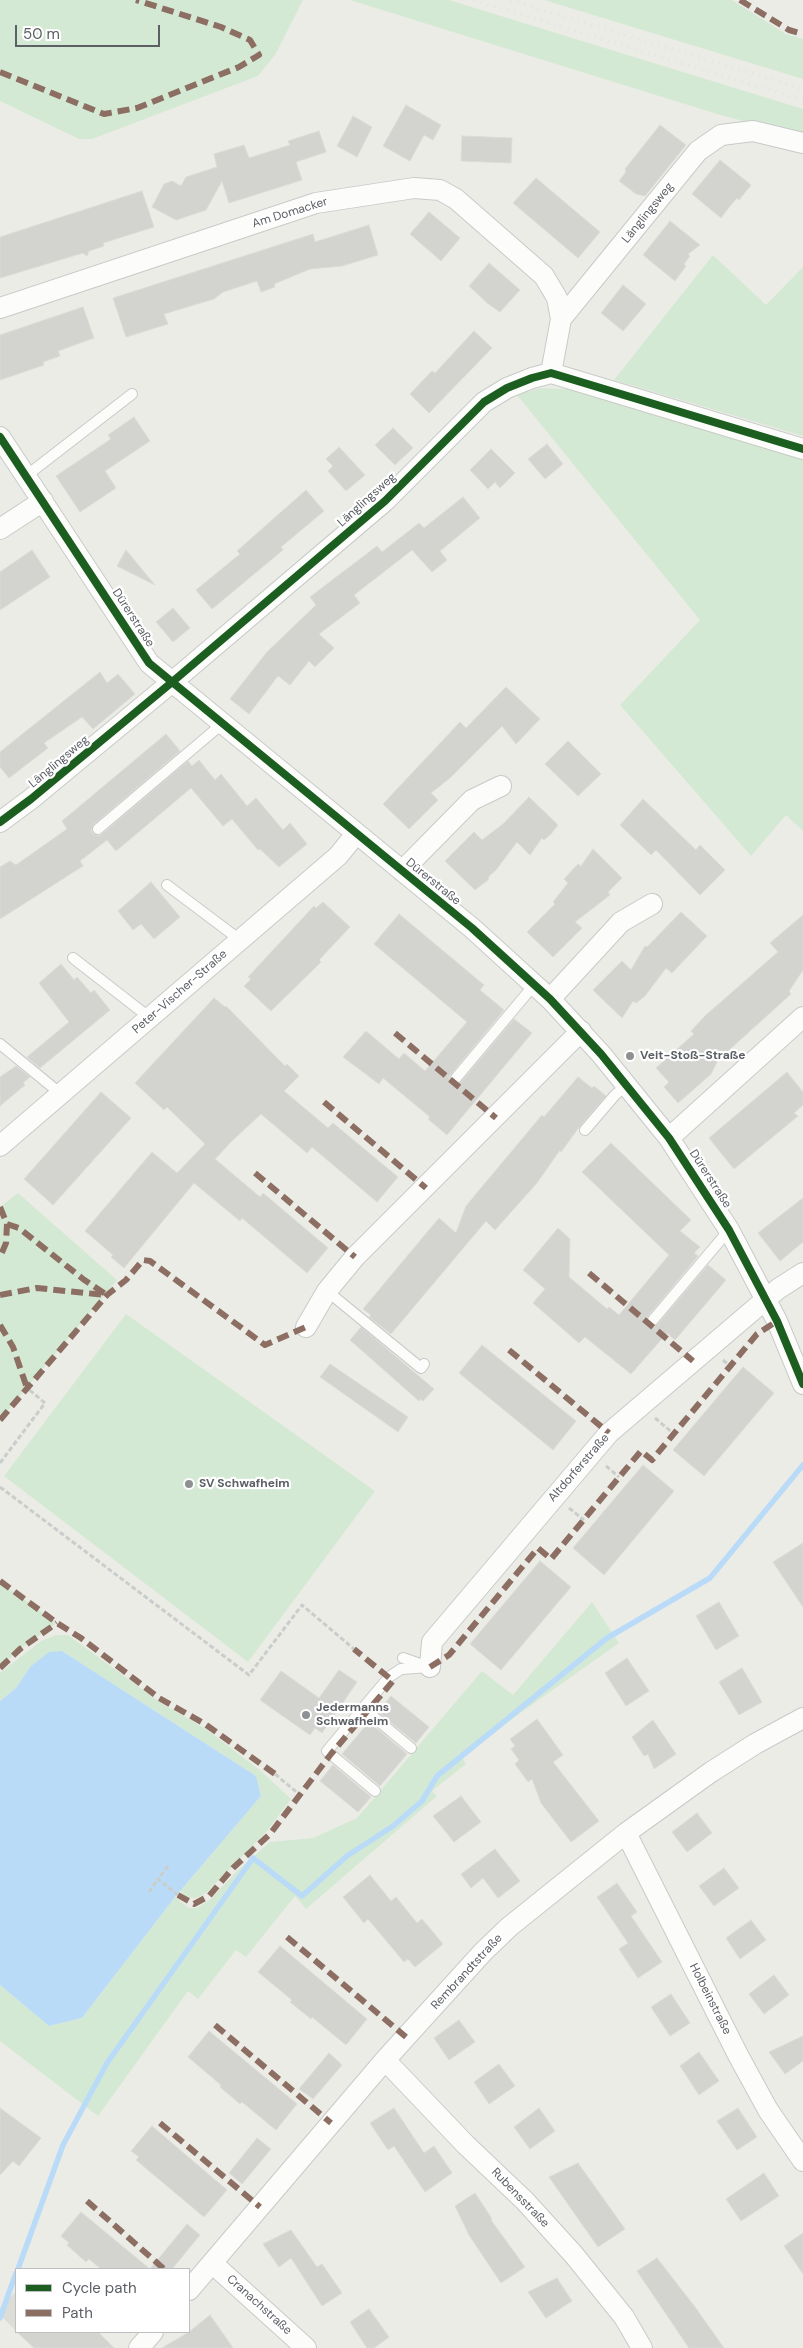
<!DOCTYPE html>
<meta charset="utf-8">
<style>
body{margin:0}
#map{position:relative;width:803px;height:2348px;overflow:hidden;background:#ecece7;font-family:"DM Sans",sans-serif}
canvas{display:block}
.legend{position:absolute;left:15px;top:2268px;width:175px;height:65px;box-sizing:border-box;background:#fff;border:1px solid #bebfc1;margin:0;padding:6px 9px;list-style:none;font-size:15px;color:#5c6065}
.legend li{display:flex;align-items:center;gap:10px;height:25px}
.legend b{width:25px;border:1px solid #bebfc1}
.scale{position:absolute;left:15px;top:25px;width:145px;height:22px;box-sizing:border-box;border:2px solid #5c6065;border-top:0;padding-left:6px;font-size:15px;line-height:18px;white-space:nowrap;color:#5c6065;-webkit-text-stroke:4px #fff;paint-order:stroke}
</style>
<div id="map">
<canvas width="803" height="2348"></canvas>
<ul class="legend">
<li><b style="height:6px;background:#1b5e20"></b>Cycle path</li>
<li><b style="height:6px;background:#8d6e63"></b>Path</li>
</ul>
<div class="scale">50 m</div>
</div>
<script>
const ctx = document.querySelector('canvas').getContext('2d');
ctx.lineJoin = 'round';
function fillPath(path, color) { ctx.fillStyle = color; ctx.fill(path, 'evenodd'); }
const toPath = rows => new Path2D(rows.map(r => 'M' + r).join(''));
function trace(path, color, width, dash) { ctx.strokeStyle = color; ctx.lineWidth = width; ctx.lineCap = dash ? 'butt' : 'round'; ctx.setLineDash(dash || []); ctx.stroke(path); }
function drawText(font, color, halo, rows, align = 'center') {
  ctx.font = font + ' "DM Sans",sans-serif'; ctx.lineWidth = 4.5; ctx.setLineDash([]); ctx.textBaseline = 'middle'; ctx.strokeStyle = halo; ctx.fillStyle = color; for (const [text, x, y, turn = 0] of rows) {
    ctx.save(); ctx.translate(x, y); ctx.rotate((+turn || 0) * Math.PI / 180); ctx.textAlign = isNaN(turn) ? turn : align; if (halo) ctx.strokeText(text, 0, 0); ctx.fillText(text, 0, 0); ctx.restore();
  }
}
fillPath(toPath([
 [16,2291,16,2331,0,2315,0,2308]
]), '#ddddd8');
fillPath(toPath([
 [0,0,303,0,275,55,258,76,92,139,79,139,0,101],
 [350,0,449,0,803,109,803,137,717,114],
 [544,0,732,0,786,34,803,39,803,79],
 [713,255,766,305,803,267,803,436,614,380],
 [540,388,567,389,598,396,803,457,803,831,786,815,751,856,620,705,700,620,517,395],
 [18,1193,117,1280,0,1420,0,1207],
 [126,1314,375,1491,248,1662,4,1476],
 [0,1582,57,1623,20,1649,0,1668],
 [592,1602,619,1643,461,1755,466,1764,432,1791,437,1796,306,1909,295,1896,246,1957,236,1950,198,1999,188,1991,98,2116,0,2041,0,1985,49,2026,82,2018,175,1897,189,1908,197,1908,211,1899,237,1871,270,1842,313,1838,357,1818,482,1671,513,1695],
 [56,1635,68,1635,161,1703,206,1729,261,1771,291,1799,267,1831,207,1892,199,1897,193,1898,187,1897,180,1891,261,1796,256,1776,62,1651,30,1667,16,1688,0,1701,0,1673,41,1641]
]), '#d4e9d3');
fillPath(toPath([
 [62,1651,256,1776,261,1796,175,1897,82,2018,49,2026,0,1985,0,1701,16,1688,30,1667,49,1652]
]), '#badbf8');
trace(toPath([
 [18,2269,63,2145,107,2063,253,1858,302,1896,347,1856,393,1826,422,1801,437,1776,607,1638,710,1578,803,1465],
 [0,2318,16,2273]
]), '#badbf8', 5.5);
const building = toPath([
 [406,105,441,125,433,140,424,135,410,161,383,146,406,105],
 [353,116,372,127,357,157,337,146,353,116],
 [660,125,686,145,645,196,636,194,619,181,626,172,625,169,660,125],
 [319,131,326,152,296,162,302,180,229,203,222,181,206,210,176,220,152,207,164,184,172,181,181,186,186,177,217,167,214,154,244,145,249,158,290,145,288,141,319,131],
 [462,136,512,138,511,163,461,161,462,136],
 [720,160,751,185,739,200,737,198,730,206,721,218,692,194,720,160],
 [536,178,600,232,578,258,513,203,536,178],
 [142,191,154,227,103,243,104,246,89,251,87,256,83,253,0,278,0,237,142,191],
 [429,212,460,238,441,261,410,234,429,212],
 [670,221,700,245,688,254,690,256,684,264,686,266,675,281,643,255,670,221],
 [369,225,378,255,342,266,310,269,274,284,275,287,261,292,257,281,223,292,214,299,164,314,168,324,126,337,113,298,313,234,315,242,369,225],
 [489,263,520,290,500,312,487,303,469,286,489,263],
 [623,285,646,304,623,331,601,313,623,285],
 [83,307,94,338,58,351,60,356,43,362,44,365,0,380,0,335,83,307],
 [474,331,492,348,429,413,410,394,432,371,435,373,474,331],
 [134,417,150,441,105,471,116,488,80,512,56,476,111,439,108,435,134,417],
 [393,428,413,448,395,465,375,445,393,428],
 [547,444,563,464,545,479,528,459,547,444],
 [339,447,365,475,346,491,328,471,333,466,326,459,339,447],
 [491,449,515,473,500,488,495,482,488,489,470,470,491,449],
 [306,490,324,511,281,547,283,550,212,609,196,590,240,554,237,551,306,490],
 [463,497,480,518,440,551,447,560,432,572,412,550,354,595,360,603,319,634,334,648,315,667,309,661,290,685,278,676,249,714,230,699,267,652,316,605,310,597,377,546,382,552,419,523,424,528,463,497],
 [32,550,50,577,0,610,0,572,32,550],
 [126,550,155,585,117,566,126,550],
 [173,608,190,628,173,642,156,622,173,608],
 [100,672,107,683,118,674,135,694,93,729,82,717,44,743,48,748,9,778,0,767,0,752,100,672],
 [506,687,540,719,516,744,502,726,450,778,431,793,438,800,409,829,383,804,460,722,466,728,506,687],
 [166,734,180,751,94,824,91,830,93,834,99,836,102,834,188,761,192,766,199,760,215,780,221,774,247,806,256,798,283,830,290,823,307,844,279,867,260,849,258,850,232,819,223,826,191,788,116,851,107,840,80,861,83,866,0,919,0,867,10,861,16,865,67,829,62,821,166,734],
 [568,741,601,774,578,796,545,764,568,741],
 [529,797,558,825,551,834,544,840,542,838,530,855,517,842,496,870,489,876,488,880,475,890,445,861,474,832,482,840,503,824,529,797],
 [643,799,696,850,700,845,725,870,700,895,656,850,651,855,620,825,643,799],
 [593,849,622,878,608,892,610,895,575,922,582,928,553,957,527,932,555,904,553,902,568,883,564,879,578,864,581,866,593,849],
 [151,882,180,917,154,939,141,924,133,930,118,911,151,882],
 [323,902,350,927,319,960,321,962,271,1011,244,986,251,979,248,977,314,906,316,908,323,902],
 [681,912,707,936,672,973,666,968,645,996,636,1003,633,1001,622,1018,593,990,622,961,631,970,645,946,647,947,681,912],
 [399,914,484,985,480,990,504,1010,451,1074,449,1077,451,1083,455,1085,461,1082,514,1019,532,1033,447,1135,428,1119,430,1117,383,1078,379,1084,343,1057,366,1031,399,1059,404,1053,425,1071,467,1022,374,944,399,914],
 [803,915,803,970,789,991,791,994,718,1060,711,1074,678,1103,664,1087,669,1082,656,1068,694,1034,691,1031,706,1015,778,952,770,943,803,915],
 [61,964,74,980,77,977,91,993,94,990,110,1010,40,1068,27,1057,69,1022,39,983,61,964],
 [214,998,225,1007,226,1006,285,1066,287,1064,299,1076,284,1091,328,1128,333,1123,398,1177,377,1202,312,1147,307,1153,261,1114,232,1141,215,1159,260,1197,263,1193,328,1248,307,1273,242,1218,240,1221,194,1183,124,1268,111,1257,113,1255,85,1231,152,1152,177,1173,205,1144,167,1107,164,1110,135,1083,214,998],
 [16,1066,30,1077,23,1083,25,1085,0,1106,0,1077,16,1066],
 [787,1072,803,1092,803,1105,794,1113,798,1116,734,1169,709,1138,787,1072],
 [578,1077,592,1088,594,1086,606,1096,580,1126,561,1152,560,1150,537,1183,495,1230,486,1221,391,1334,369,1317,371,1315,363,1309,439,1218,456,1233,466,1206,542,1115,544,1117,578,1077],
 [101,1092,131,1118,53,1205,24,1179,101,1092],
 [611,1143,691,1220,680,1231,700,1247,694,1253,698,1256,648,1316,646,1319,648,1325,652,1327,658,1324,708,1265,726,1280,675,1340,667,1333,631,1374,585,1337,579,1343,533,1303,545,1289,523,1270,558,1228,570,1239,569,1277,607,1309,609,1307,619,1315,669,1255,582,1172,611,1143],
 [803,1198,803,1242,780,1261,758,1233,803,1198],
 [361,1327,434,1389,423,1401,420,1399,419,1401,350,1340,361,1327],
 [482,1345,576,1421,553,1450,459,1373,482,1345],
 [330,1364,408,1417,398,1432,320,1377,330,1364],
 [743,1367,774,1393,704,1476,673,1450,743,1367],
 [643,1465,674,1491,604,1575,573,1548,643,1465],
 [803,1543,803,1607,773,1562,803,1543],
 [540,1561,571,1587,501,1670,470,1644,540,1561],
 [719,1602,739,1636,716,1650,696,1616,719,1602],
 [627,1658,649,1691,626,1706,605,1673,627,1658],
 [742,1668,762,1702,739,1715,719,1682,742,1668],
 [339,1670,357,1682,322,1733,315,1728,310,1735,260,1700,281,1671,319,1698,339,1670],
 [391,1696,429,1727,416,1743,378,1712,391,1696],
 [537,1719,563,1755,553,1762,599,1821,571,1842,541,1803,532,1779,528,1782,515,1764,519,1760,511,1749,515,1746,510,1739,537,1719],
 [653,1720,676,1754,654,1769,648,1754,644,1756,632,1737,653,1720],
 [369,1722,407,1754,380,1786,342,1754,369,1722],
 [333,1765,371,1797,358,1812,320,1781,333,1765],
 [461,1796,481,1822,454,1842,433,1816,461,1796],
 [697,1813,712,1833,687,1852,672,1832,697,1813],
 [495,1849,520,1881,498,1898,483,1878,471,1888,461,1874,495,1849],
 [724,1868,739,1888,714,1906,699,1886,724,1868],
 [370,1875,391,1901,396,1897,417,1923,422,1919,443,1944,415,1967,408,1959,404,1962,368,1919,364,1923,343,1897,370,1875],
 [617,1883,637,1912,631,1916,662,1962,638,1978,619,1949,628,1943,597,1897,617,1883],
 [751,1920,766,1940,740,1959,726,1938,751,1920],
 [280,1946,367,2019,346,2045,312,2017,311,2019,290,2002,292,2000,258,1972,280,1946],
 [774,1975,789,1995,764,2014,749,1994,774,1975],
 [671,1994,690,2023,670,2036,651,2007,671,1994],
 [459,2020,475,2042,449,2060,434,2038,459,2020],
 [209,2031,297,2104,276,2130,242,2102,240,2104,220,2087,221,2085,188,2057,209,2031],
 [803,2036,803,2061,785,2074,769,2052,803,2036],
 [699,2052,719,2081,699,2095,680,2066,699,2052],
 [329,2053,342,2065,313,2099,299,2089,329,2053],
 [499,2064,515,2086,489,2104,474,2082,499,2064],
 [0,2108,41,2138,19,2166,13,2161,0,2175,0,2108],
 [394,2108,424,2153,434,2146,452,2173,425,2192,394,2146,388,2150,370,2123,394,2108],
 [539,2108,555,2131,530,2149,514,2127,539,2108],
 [738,2108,757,2137,737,2150,717,2121,738,2108],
 [152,2126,227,2190,204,2217,136,2160,139,2157,131,2151,152,2126],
 [257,2138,271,2149,242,2184,229,2173,257,2138],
 [578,2163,625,2229,598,2247,549,2177,578,2163],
 [764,2173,779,2196,741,2221,726,2199,764,2173],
 [475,2193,492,2219,491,2220,525,2267,501,2283,469,2235,455,2206,475,2193],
 [81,2212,150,2269,187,2224,200,2235,172,2269,101,2269,89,2259,86,2262,67,2245,69,2243,61,2236,81,2212],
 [291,2230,317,2267,322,2264,342,2293,322,2306,291,2258,279,2267,263,2244,291,2230],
 [803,2233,803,2274,784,2246,803,2233],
 [657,2258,695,2307,724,2348,689,2348,637,2271,657,2258],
 [557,2278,572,2301,546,2318,528,2292,557,2278],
 [369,2309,389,2337,374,2348,367,2348,350,2322,369,2309],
 [210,2315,233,2348,162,2348,189,2332,210,2315],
 [17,2332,98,2332,114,2348,34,2348,17,2332]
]);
fillPath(building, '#d3d3d0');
trace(building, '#dcdbd6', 1);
const lane = toPath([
 [26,476,132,394],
 [98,829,222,724],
 [167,885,240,940],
 [73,958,150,1018],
 [0,1044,61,1094],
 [456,1078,534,985],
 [585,1130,615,1095,627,1085],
 [327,1291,421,1368,424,1364],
 [653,1320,729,1230],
 [403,1658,423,1665],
 [363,1708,411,1748],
 [375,1791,327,1751,389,1677,401,1669,430,1667]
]);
const street = toPath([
 [0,308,316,203,414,188,440,190,456,199,544,276,557,298,561,319],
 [551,373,561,319,698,151,721,135,753,131,803,143],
 [0,437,149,663,472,928,550,999,601,1054,669,1138,729,1230,777,1321,803,1384],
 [0,529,43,501],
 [0,822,31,799,171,683,385,501,484,402,507,388,532,378,551,373,803,449],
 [402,871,472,800,501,786],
 [550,999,621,922,652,904],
 [669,1138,803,1017],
 [0,1146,338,856,356,834],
 [306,1327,327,1291,355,1257,581,1031],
 [430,1667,432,1642,609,1433,778,1289,803,1273],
 [626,1833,738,2055,768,2110,803,2161],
 [385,2060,466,2145,525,2201,574,2255,624,2317,642,2348],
 [212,2263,306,2348],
 [189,2290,385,2060,483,1952,509,1927,626,1833,711,1772,755,1744,803,1718],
 [139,2348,153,2332]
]);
trace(lane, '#c9c9c9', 12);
trace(street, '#c9c9c9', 22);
trace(toPath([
 [723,1360,730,1366],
 [655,1418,674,1434],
 [0,1463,45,1403,27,1388],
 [606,1466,619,1477],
 [0,1487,249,1675,302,1605,354,1649],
 [569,1508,584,1520],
 [275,1774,300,1795],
 [168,1866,158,1879,178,1895],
 [149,1892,158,1879]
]), '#c9cdcb', 3, [5, 2.5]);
trace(lane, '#fcfcfb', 10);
trace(street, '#fcfcfb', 20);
trace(toPath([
 [474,0,803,100],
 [511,0,803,89]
]), '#e3e4e3', 4, [1, 6]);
trace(toPath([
 [740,0,789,30,803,34],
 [0,72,104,114,137,108,239,67,259,55,250,40,221,27,136,0],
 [395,1033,496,1118],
 [324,1102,426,1188],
 [255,1173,355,1257],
 [0,1207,7,1224,6,1243,0,1257],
 [7,1224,19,1228,83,1279,107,1295],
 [589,1273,693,1361],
 [0,1295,37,1288,105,1295],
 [0,1325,13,1347,27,1388],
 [509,1350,609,1433],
 [0,1420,107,1295,126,1280,143,1260,150,1261,265,1345,306,1327],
 [0,1581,57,1623,81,1638,159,1698,205,1724,275,1774],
 [430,1667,449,1655,538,1548,551,1559,641,1451,652,1460,757,1334,777,1321],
 [0,1668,20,1649,57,1623],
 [178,1895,194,1904,209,1896,233,1868,270,1834,331,1754,393,1681,354,1649],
 [287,1937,406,2037],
 [215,2025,331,2123],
 [160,2123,260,2207],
 [87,2201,164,2269]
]), '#8d6e63', 6, [12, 6]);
trace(toPath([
 [0,437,149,663,472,928,550,999,601,1054,669,1138,729,1230,777,1321,803,1384],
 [0,822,31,799,171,683,385,501,484,402,507,388,532,378,551,373,803,449]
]), '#1b5e20', 8);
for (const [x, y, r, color] of [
 [630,1056,5,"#8e9192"],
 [189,1484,5,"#8e9192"],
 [306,1715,5,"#8e9192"]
]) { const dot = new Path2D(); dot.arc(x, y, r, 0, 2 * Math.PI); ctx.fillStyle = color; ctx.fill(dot); trace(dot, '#fff', 2); }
drawText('12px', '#5c6065', '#fff', [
 ["Am Domacker",290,213,-17],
 ["Länglingsweg",648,213,-51],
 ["Länglingsweg",367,500,-42],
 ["Dürerstraße",133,618,57],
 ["Länglingsweg",59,762,-40],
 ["Dürerstraße",433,882,39],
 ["Peter-Vischer-Straße",180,992,-41],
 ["Dürerstraße",710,1179,57],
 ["Altdorferstraße",579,1468,-49],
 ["Rembrandtstraße",467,1972,-47],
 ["Holbeinstraße",710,1999,63],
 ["Rubensstraße",520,2198,46],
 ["Cranachstraße",259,2305,42]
]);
drawText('bold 12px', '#5c6065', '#fff', [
 ["Veit-Stoß-Straße",640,1056],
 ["SV Schwafheim",199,1484],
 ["Jedermanns",316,1708],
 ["Schwafheim",316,1722]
], 'left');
</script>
